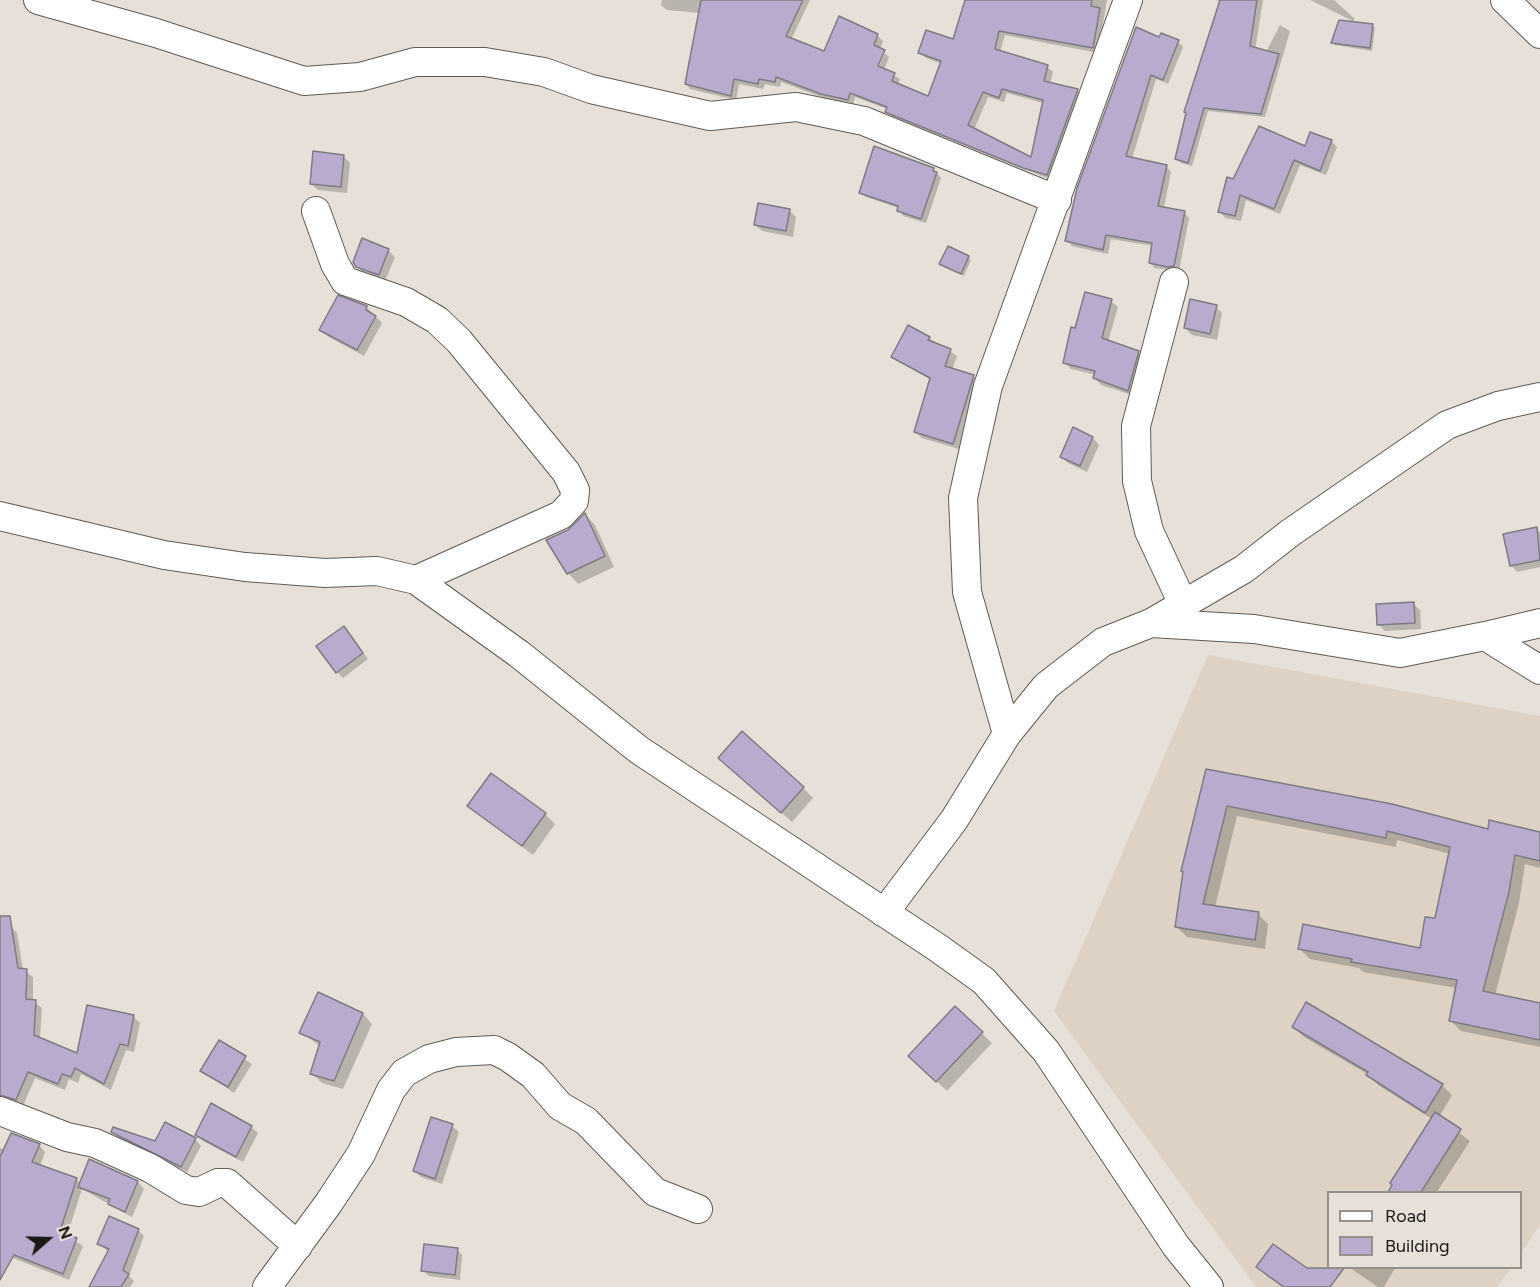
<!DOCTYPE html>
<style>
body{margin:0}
#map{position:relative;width:1540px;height:1287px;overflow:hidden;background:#e7e0d8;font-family:Figtree,sans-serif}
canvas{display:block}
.legend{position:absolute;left:1327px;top:1191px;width:195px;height:78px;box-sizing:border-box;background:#e7e0d8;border:2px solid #95908a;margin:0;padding:8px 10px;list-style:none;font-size:18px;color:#1b1816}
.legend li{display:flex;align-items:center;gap:12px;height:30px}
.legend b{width:30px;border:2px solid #95908a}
.north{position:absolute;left:18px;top:1209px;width:60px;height:60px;-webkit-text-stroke:4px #e7e0d8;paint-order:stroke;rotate:70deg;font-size:16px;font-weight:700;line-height:24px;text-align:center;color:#1b1816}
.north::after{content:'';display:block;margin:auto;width:21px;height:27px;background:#1b1816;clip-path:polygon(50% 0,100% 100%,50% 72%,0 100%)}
</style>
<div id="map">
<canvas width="1540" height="1287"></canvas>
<ul class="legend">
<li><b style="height:8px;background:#fff"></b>Road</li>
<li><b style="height:16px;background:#b9abcd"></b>Building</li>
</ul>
<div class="north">N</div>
</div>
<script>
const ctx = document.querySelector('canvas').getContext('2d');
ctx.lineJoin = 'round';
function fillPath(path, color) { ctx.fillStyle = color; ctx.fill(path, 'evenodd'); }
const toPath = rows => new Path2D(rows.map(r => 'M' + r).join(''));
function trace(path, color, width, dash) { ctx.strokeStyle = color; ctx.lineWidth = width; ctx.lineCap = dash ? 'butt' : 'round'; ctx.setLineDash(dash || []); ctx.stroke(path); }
fillPath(toPath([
 [1208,655,1540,716,1540,1225,1521,1253,1520,1192,1328,1192,1328,1268,1511,1268,1497,1287,1256,1287,1054,1011]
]), '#ddd2c4');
fillPath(toPath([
 [662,0,702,0,700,13,667,10,661,5],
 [722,0,810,0,791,40,825,53,877,35,883,41,873,72,876,73,885,53,889,57,884,70,900,79,898,85,929,98,942,64,926,58,920,53,954,41,967,0,1107,0,1098,53,1005,35,1000,52,1047,67,1053,72,1050,84,1077,90,1083,96,1052,180,892,116,887,109,855,97,853,105,827,99,781,82,780,87,765,84,763,89,739,84,736,100,690,89,685,83,689,59,699,62],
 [1007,93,1043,103,1032,159,974,130,988,97,1004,102],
 [1263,0,1250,83,1280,25,1290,31,1265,117,1208,111,1192,166,1181,163,1177,159,1221,2,1216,0],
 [1310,0,1334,0,1355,19,1353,21],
 [1372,25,1375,28,1372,51,1335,45,1333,43],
 [1160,39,1178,42,1183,47,1168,84,1156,79,1132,159,1166,166,1171,172,1164,208,1184,212,1189,218,1179,271,1155,268,1150,263,1153,246,1111,239,1108,254,1072,246,1067,240],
 [1331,141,1337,147,1326,175,1300,165,1280,214,1246,200,1241,221,1225,218,1220,212,1234,181,1306,148],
 [343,156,350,163,347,193,318,190,311,184],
 [934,169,941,178,926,223,903,216,899,208,866,197,860,192],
 [789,210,796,217,793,237,762,231,755,225],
 [388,250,395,257,385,281,364,274,357,266],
 [968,257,971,260,964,276,944,266],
 [1111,301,1118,307,1108,342,1138,353,1144,359,1135,396,1101,385,1095,378,1096,375,1071,369,1064,362],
 [366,307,382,323,364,356,327,336,321,329],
 [1216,307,1222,313,1217,340,1192,335,1185,328],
 [929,338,957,356,952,370,973,376,979,383,959,449,922,438,915,432,931,380,893,357],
 [1073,429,1093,438,1099,445,1087,472,1068,463,1061,456],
 [585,515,595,525,614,567,578,584,568,573,569,531],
 [1536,528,1540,532,1540,567,1517,572,1511,565],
 [1413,604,1420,610,1421,629,1385,631,1378,624],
 [344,628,368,659,343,678,337,672],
 [731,768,803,788,813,798,792,822],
 [1207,770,1489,831,1491,822,1540,833,1540,868,1525,864,1519,903,1495,995,1540,1004,1540,1047,1461,1031,1450,1020,1457,988,1363,972,1359,968,1310,959,1300,949,1421,950,1436,920,1450,854,1397,840,1396,847,1237,816,1215,907,1258,914,1268,924,1265,949,1187,937,1177,927],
 [469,806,545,814,555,824,533,855],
 [11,927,17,933,23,970,33,977,33,1001,42,1008,40,1039,78,1055,133,1016,140,1023,134,1052,126,1050,111,1090,81,1074,78,1083,69,1079,65,1090,35,1078,23,1106,0,1104,0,928],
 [319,994,363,1014,372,1024,343,1089,322,1083,312,1073,320,1046,301,1032],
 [955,1008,992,1043,947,1091,910,1056],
 [1293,1027,1442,1085,1452,1095,1439,1117,1470,1141,1437,1192,1389,1192,1432,1119,1378,1085,1369,1075,1304,1037],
 [219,1042,252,1064,234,1093,202,1071],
 [452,1126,459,1132,442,1184,421,1177,415,1171],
 [251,1127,258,1133,243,1162,203,1141,197,1135],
 [113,1132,156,1143,195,1139,201,1146,187,1172,119,1138],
 [39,1145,45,1152,40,1166,76,1179,81,1184,90,1161,138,1182,144,1189,132,1217,82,1189,67,1236,83,1246,69,1280,0,1253,0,1148,5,1150],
 [138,1230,144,1236,129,1276,134,1281,130,1287,90,1287,109,1252,98,1243],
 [1273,1246,1332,1287,1282,1287,1268,1277,1258,1267],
 [457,1249,462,1255,460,1280,429,1276,423,1271],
 [1350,1268,1395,1268,1384,1287,1378,1287]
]), '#0003');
const building = toPath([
 [701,0,803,0,786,36,824,51,839,16,878,34,874,45,885,50,878,66,895,73,892,81,928,96,941,61,918,53,926,30,953,39,965,0,1092,0,1091,6,1100,8,1093,48,999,31,995,49,1048,65,1044,81,1078,89,1047,175,1023,168,885,112,887,107,850,93,848,100,821,94,776,77,775,82,759,79,758,84,734,79,731,96,685,84,701,0],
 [1002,89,1043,100,1031,157,968,125,983,92,999,98,1002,89],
 [1220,0,1257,0,1250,46,1279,54,1261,114,1204,108,1188,163,1175,159,1186,113,1184,112,1220,0],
 [1339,20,1373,24,1370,48,1331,43,1339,20],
 [1136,27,1159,37,1161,33,1179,40,1163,80,1151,75,1126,156,1167,165,1158,206,1185,211,1174,266,1168,267,1149,263,1152,243,1106,235,1103,250,1065,241,1077,188,1136,27],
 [1259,126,1305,146,1310,132,1332,140,1320,171,1294,160,1274,209,1240,195,1235,216,1218,212,1227,177,1233,179,1259,126],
 [874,146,934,168,933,171,937,172,921,219,897,211,898,206,859,193,874,146],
 [313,151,344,155,341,187,310,184,313,151],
 [758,203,790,209,786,231,754,225,758,203],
 [362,238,389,249,379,275,356,267,353,262,362,238],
 [948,246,969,256,961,274,939,264,948,246],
 [1085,292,1112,299,1102,338,1139,351,1128,391,1093,378,1095,371,1063,363,1071,327,1075,328,1085,292],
 [338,295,367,306,366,310,376,316,357,350,319,330,338,295],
 [1190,299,1217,305,1210,334,1184,328,1190,299],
 [908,325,930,337,928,340,951,349,945,366,974,375,953,444,914,432,930,378,891,357,908,325],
 [1073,427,1093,437,1080,466,1060,457,1073,427],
 [585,513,605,556,567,574,546,540,568,530,585,513],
 [1537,527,1540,560,1510,566,1503,534,1537,527],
 [1414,602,1415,623,1377,625,1376,604,1414,602],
 [344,626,363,653,336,673,316,646,344,626],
 [742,731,804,787,781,813,718,758,742,731],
 [1206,769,1392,804,1488,829,1489,820,1540,832,1540,861,1515,855,1509,892,1483,991,1540,1003,1540,1040,1449,1021,1457,980,1351,962,1352,959,1298,949,1303,924,1420,948,1425,917,1435,918,1450,847,1387,831,1386,838,1227,806,1203,904,1259,912,1255,940,1175,927,1183,872,1181,871,1206,769],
 [491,773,546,813,522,846,467,806,491,773],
 [0,916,10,916,18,968,27,969,26,999,36,1000,34,1035,77,1053,87,1005,134,1015,128,1046,120,1044,104,1084,75,1068,71,1077,62,1074,58,1084,28,1072,16,1100,0,1095,0,916],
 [318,992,363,1013,334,1081,310,1074,320,1042,299,1033,318,992],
 [1306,1002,1443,1084,1425,1113,1366,1075,1368,1072,1292,1027,1306,1002],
 [955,1006,983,1032,936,1082,908,1056,955,1006],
 [219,1040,246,1056,228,1087,200,1071,219,1040],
 [211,1103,252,1126,236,1157,195,1135,211,1103],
 [1435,1112,1461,1129,1421,1192,1388,1192,1392,1185,1390,1183,1435,1112],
 [431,1117,453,1124,435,1179,413,1171,431,1117],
 [165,1122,196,1138,181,1167,111,1132,113,1127,155,1141,165,1122],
 [11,1133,40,1144,32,1162,77,1178,60,1231,77,1238,63,1274,14,1255,0,1280,0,1157,11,1133],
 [89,1159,138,1181,125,1212,108,1204,110,1199,78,1187,89,1159],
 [109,1216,139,1229,123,1270,129,1274,121,1287,89,1287,109,1249,97,1244,109,1216],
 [424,1244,458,1248,455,1275,421,1271,424,1244],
 [1273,1244,1307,1268,1344,1268,1330,1287,1284,1287,1256,1267,1273,1244]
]);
fillPath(building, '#b9abcd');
trace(building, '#7e7b83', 1.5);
const minor = toPath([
 [38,0,156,33,304,81,360,77,415,62,485,62,544,72,591,89,710,116,796,107,864,121,1057,200],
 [1505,0,1540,34],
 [316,211,335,264,345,281,406,302,437,320,459,341,566,472,575,490,574,501,561,515,416,580],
 [1174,282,1136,426,1137,481,1149,531,1183,604],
 [0,516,164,555,245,567,325,573,377,571,416,580,519,654,639,750,938,948,984,981,1046,1051,1176,1246,1209,1287],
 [1151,623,1244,569,1290,533,1447,425,1498,406,1540,397],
 [1485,636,1540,623],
 [1007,734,967,592,963,498,988,386,1128,0],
 [884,913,954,820,1007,734,1046,686,1103,642,1151,623,1254,629,1400,653,1485,636,1540,670],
 [0,1111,67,1137,95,1143,150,1168,186,1190,199,1192,218,1183,227,1183,298,1246],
 [267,1287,328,1204,361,1154,391,1090,404,1073,429,1059,456,1052,494,1050,508,1057,533,1075,560,1106,586,1121,655,1192,698,1209]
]);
trace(minor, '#605b54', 30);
trace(minor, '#fff', 28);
</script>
